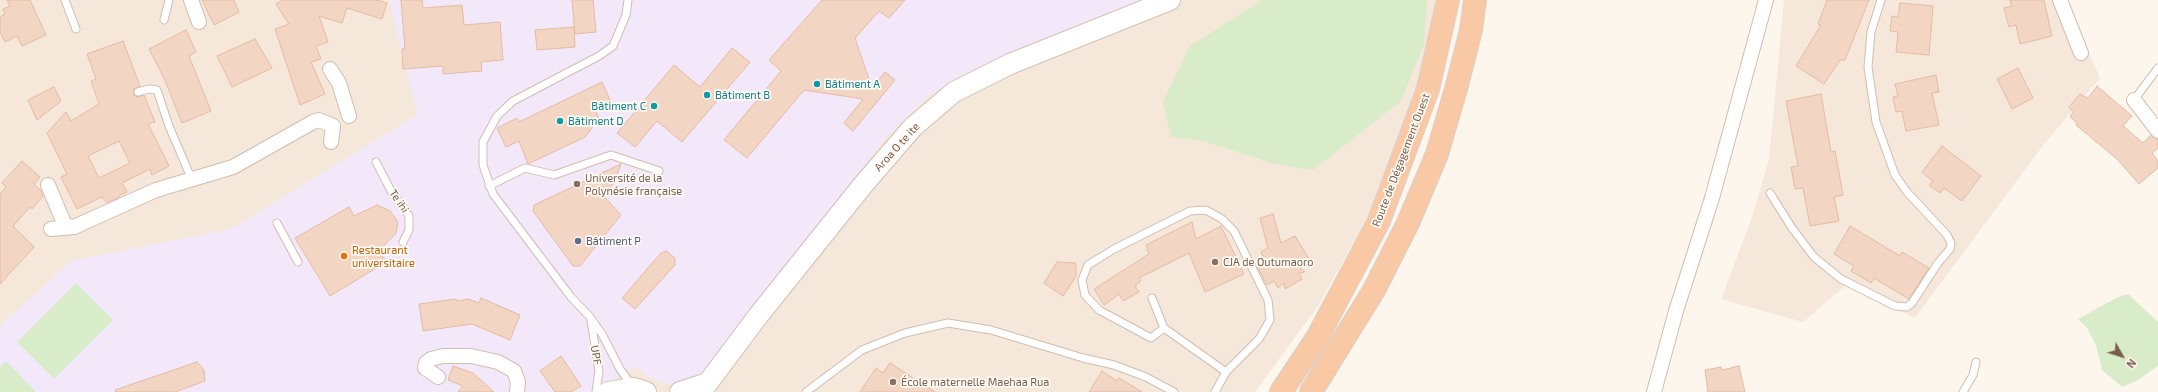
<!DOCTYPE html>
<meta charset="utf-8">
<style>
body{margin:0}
#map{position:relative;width:2158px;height:392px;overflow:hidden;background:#fdf6ec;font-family:"Exo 2",sans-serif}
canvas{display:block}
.north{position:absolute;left:2102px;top:336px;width:40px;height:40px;-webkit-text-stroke:3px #fffaf3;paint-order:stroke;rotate:129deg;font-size:11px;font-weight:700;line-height:16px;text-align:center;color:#7a5c4d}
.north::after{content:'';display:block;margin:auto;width:14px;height:18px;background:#7a5c4d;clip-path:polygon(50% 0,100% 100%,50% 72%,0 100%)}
</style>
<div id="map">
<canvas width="2158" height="392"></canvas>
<div class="north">N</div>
</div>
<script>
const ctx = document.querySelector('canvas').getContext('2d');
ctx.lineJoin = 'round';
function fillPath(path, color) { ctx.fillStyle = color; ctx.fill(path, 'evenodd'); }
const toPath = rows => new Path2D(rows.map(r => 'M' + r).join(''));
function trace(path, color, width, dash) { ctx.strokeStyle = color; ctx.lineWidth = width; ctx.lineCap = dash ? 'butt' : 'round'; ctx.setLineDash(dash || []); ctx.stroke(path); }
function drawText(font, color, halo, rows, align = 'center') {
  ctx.font = font + ' "Exo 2",sans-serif'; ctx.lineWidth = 3.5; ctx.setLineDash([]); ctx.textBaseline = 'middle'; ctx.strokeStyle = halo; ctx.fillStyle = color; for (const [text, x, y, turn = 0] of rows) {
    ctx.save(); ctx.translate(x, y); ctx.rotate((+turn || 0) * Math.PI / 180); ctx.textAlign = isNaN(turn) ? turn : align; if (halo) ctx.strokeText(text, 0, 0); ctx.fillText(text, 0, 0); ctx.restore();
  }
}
fillPath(toPath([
 [0,0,1438,0,1416,103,1369,215,1318,306,1255,392,0,392],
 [1784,0,2066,0,2100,78,2044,144,1915,318,1846,285,1803,322,1721,299,1751,220,1769,160]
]), '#f5e8da');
fillPath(toPath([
 [389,0,1162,0,997,65,966,74,931,94,885,139,703,377,688,385,671,385,650,378,637,367,593,392,0,392,0,326,71,261,231,229,417,115]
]), '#f3e8fa');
fillPath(toPath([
 [1262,0,1427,0,1424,44,1401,101,1313,170,1271,163,1203,141,1171,137,1163,102,1190,46],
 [76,283,113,320,54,379,17,342],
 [2128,294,2158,322,2158,366,2135,382,2122,387,2102,370,2096,345,2087,328,2078,319,2116,298],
 [6,361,36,392,0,392,0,367]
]), '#d8ecc9');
const building = toPath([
 [7,0,30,0,46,35,22,46,17,36,5,42,0,32,0,17,5,14,3,9,10,6,7,0],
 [202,0,234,0,239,12,214,25,202,0],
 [282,0,376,0,387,3,382,19,347,8,342,23,319,16,328,42,316,46,321,59,311,62,325,94,300,105,275,29,289,24,276,4,282,0],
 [401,0,422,0,423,8,462,5,464,25,500,22,503,60,481,62,482,71,443,74,443,66,403,69,402,49,405,49,401,0],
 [572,0,593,0,596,32,575,34,572,0],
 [822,0,905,0,889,18,879,11,855,38,872,88,885,72,895,80,853,131,844,123,863,99,804,90,747,158,724,140,781,71,769,60,822,0],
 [1827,0,1869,0,1845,60,1840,60,1824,84,1796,66,1821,25,1818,24,1827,0],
 [2010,0,2044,0,2052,36,2020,44,2016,25,2009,27,2004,8,2012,6,2010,0],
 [1900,3,1933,6,1929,55,1896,52,1898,32,1890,31,1892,16,1898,17,1900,3],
 [574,27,575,47,537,50,535,30,574,27],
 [186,30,196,52,189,56,211,111,182,123,164,78,149,49,186,30],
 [255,39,272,68,232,87,217,56,255,39],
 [123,41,140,86,134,89,133,94,137,97,144,95,155,122,148,124,169,166,152,175,150,169,122,183,127,192,119,196,119,197,107,203,102,197,77,209,61,177,67,174,47,133,66,112,71,121,99,104,91,81,96,79,87,54,123,41],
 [119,141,130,163,99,178,88,156,119,141],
 [732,48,750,62,682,142,657,121,635,147,617,133,674,65,700,87,732,48],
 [2018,68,2033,98,2012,109,1997,79,2018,68],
 [1936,75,1939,92,1932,93,1939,125,1906,131,1902,111,1896,112,1893,97,1898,96,1895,84,1936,75],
 [602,82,611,102,596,111,599,119,585,137,528,164,519,141,506,147,497,128,517,118,519,122,602,82],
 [2097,86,2132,116,2123,126,2143,143,2151,135,2158,139,2158,148,2152,153,2158,161,2158,168,2139,184,2117,159,2076,125,2077,123,2070,117,2073,112,2069,107,2080,94,2088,98,2097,86],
 [54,87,61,101,37,120,28,100,54,87],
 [1821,94,1831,152,1835,151,1843,195,1834,197,1839,221,1810,226,1803,188,1795,189,1791,167,1798,166,1786,101,1821,94],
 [1942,146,1981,176,1962,201,1944,188,1940,193,1929,185,1933,181,1922,172,1942,146],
 [22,161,40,177,34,184,41,191,43,196,32,209,30,207,13,226,34,247,0,284,0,194,6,187,2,183,22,161],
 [621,164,614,183,603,195,621,215,580,266,573,266,533,211,534,205,621,164],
 [377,205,390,211,398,222,396,233,379,251,386,262,330,296,295,238,349,207,354,216,377,205],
 [1273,214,1281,243,1295,236,1311,262,1300,268,1305,272,1299,273,1302,279,1285,289,1284,283,1278,288,1274,281,1267,285,1258,268,1264,259,1261,252,1268,248,1260,218,1273,214],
 [1192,222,1196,239,1221,226,1244,274,1205,292,1189,253,1139,278,1141,281,1135,286,1139,292,1123,301,1119,294,1104,305,1094,289,1149,254,1146,245,1192,222],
 [1850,226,1900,256,1902,252,1929,268,1909,299,1874,278,1871,283,1851,271,1854,266,1834,254,1850,226],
 [666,251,675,258,675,265,635,309,622,298,660,254,666,251],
 [1057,262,1076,263,1076,276,1063,296,1044,283,1057,262],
 [481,298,520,315,510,340,472,324,423,331,419,304,456,299,457,301,468,299,479,303,481,298],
 [561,356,581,386,571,392,555,392,540,371,561,356],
 [197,362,204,370,205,381,175,392,116,392,115,390,197,362],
 [890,363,935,392,860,392,876,368,883,373,890,363],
 [453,366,473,373,494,392,458,392,463,386,448,380,453,366],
 [1739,366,1745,392,1708,392,1705,370,1721,367,1722,370,1739,366],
 [1102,371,1117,381,1119,378,1142,392,1089,392,1102,371]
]);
fillPath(building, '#f3d5c3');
trace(building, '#e6bba3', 1);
const service = toPath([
 [65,0,76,29],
 [628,0,626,15,613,46,599,56,513,101,497,116,483,142,483,165,493,194,571,297,590,317,602,334,620,369,633,387],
 [164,20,169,0],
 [138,92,149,89,157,90,169,126,189,173,194,177],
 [2134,100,2158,68],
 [376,162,391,191,409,216,409,230,403,242],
 [489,186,525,168,554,175,611,155,659,171],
 [1770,193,1792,228,1814,257,1841,279,1895,306,1907,307,1912,303,1938,263,1950,249,1951,243,1947,235,1907,192,1895,175,1876,122,1868,67,1871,32,1881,0],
 [277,223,298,262],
 [1152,298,1164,328,1151,338,1099,310,1085,295,1082,280,1088,265,1114,249,1190,211,1206,210,1222,219,1234,231,1268,300,1270,320,1259,339,1226,372,1215,392],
 [591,320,599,371,596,392],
 [1164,328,1226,372],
 [806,392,862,350,905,333,948,323,991,330,1083,358,1114,365,1146,377,1174,392],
 [1963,392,1973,375,1976,362]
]);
const minor = toPath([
 [191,0,199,22],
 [2060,0,2081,53],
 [330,69,339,83,349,116],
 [2134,100,2158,131],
 [48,185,64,223,68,226,74,227],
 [51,229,74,227,156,190,233,167,313,122,319,120,333,126,331,142],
 [438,377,425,368,426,363,431,359,443,356,471,356,498,362,514,371,518,382,517,392],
 [1654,392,1676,311,1712,198,1766,0]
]);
const secondary = toPath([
 [608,392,634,388,646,392],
 [680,392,708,383],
 [701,392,758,316,863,185,913,127,954,92,1010,64,1170,0]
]);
const trunk = toPath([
 [1281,392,1317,338,1379,221,1428,89,1448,0],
 [1311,392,1374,290,1408,223,1437,154,1456,89,1471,30,1475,0]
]);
trace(service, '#d1beb0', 9);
trace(minor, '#d1beb0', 16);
trace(secondary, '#d6c0b0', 22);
trace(trunk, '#dad1cd', 24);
trace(service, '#fff', 7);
trace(minor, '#fff', 14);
trace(secondary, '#fff', 20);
trace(trunk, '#f9c8a4', 22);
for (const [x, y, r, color] of [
 [817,84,4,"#0f9aa8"],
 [707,95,4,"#0f9aa8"],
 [654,106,4,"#0f9aa8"],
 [560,121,4,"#0f9aa8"],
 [577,184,4,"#8d6e63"],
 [578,241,4,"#5c6f8a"],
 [344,256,4,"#e8710a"],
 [1215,262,4,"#8d6e63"],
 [893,382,4,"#8d6e63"]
]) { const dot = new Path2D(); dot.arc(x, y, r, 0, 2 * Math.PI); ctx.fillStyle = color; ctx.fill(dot); trace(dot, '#fffaf3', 1.5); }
drawText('11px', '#0d838f', '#fffaf3', [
 ["Bâtiment A",825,84],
 ["Bâtiment B",715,95],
 ["Bâtiment C",646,106,"right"],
 ["Bâtiment D",568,121]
], 'left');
drawText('11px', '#7a5c4d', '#fffaf3', [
 ["Aroa O te ite",897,147,-48],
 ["Route de Dégagement Ouest",1401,160,-69],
 ["Te ihi",399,201,55],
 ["UPF",596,355,81]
]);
drawText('11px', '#785e54', '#fffaf3', [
 ["Université de la",585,178],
 ["Polynésie française",585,191],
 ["CJA de Outumaoro",1223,262],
 ["École maternelle Maehaa Rua",901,382]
], 'left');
drawText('11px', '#4e5e75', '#fffaf3', [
 ["Bâtiment P",586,241]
], 'left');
drawText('11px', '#c56008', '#fffaf3', [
 ["Restaurant",352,250],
 ["universitaire",352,263]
], 'left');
</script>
